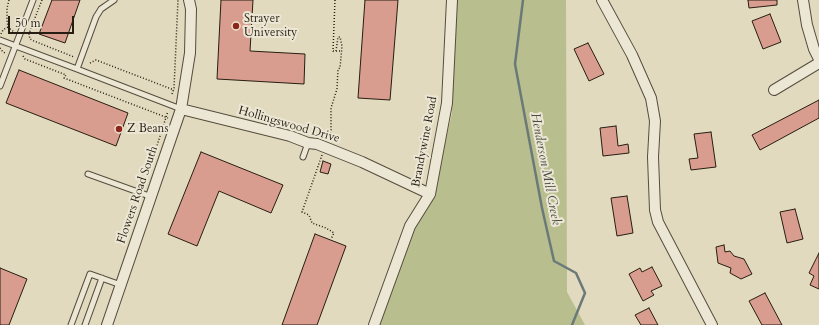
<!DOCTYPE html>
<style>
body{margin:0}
#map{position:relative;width:819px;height:325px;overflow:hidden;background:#e1dabe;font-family:Cardo,serif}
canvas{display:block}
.scale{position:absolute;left:8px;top:16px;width:66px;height:18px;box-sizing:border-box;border:2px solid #271d12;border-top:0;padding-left:5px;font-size:12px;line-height:14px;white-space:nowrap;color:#271d12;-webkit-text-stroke:3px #ece7d5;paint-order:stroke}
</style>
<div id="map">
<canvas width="819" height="325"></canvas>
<div class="scale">50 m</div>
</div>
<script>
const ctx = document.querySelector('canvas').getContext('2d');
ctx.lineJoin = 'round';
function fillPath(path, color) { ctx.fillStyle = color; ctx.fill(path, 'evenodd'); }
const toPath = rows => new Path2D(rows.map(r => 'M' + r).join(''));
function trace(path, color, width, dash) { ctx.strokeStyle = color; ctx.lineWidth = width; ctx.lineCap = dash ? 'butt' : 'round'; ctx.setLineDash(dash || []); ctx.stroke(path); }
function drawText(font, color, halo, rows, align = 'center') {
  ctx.font = font + ' Cardo,serif'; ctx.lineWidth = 4; ctx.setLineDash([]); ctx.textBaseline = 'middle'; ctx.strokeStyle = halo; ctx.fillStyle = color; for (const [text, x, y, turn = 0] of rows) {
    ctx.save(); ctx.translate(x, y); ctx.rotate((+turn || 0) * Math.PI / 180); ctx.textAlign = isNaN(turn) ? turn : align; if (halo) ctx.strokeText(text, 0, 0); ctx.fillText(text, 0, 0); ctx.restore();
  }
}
fillPath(toPath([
 [453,0,566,0,567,292,585,325,377,325,412,225,437,178,452,113,451,24]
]), '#b8be8e');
trace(toPath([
 [523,0,515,64,542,208,554,261,576,273,585,293,572,325]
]), '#6b7a78', 2.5);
const building = toPath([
 [52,0,80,0,65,43,39,34,52,0],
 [221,0,253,0,250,51,305,54,304,84,217,79,221,0],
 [365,0,398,0,390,100,358,98,365,0],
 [748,0,777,0,777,5,749,8,748,0],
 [770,14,781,42,763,49,752,21,770,14],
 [588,43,604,74,589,81,574,49,588,43],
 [19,70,128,113,116,146,6,103,19,70],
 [819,100,819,118,760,150,752,135,819,100],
 [616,126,618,146,628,144,629,153,603,156,600,128,616,126],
 [711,132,716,167,691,170,689,159,698,158,694,134,711,132],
 [201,152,283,185,271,213,219,191,197,246,168,234,201,152],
 [323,161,331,164,328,174,320,172,323,161],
 [627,196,633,233,617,236,611,198,627,196],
 [795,209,803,239,787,243,780,212,795,209],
 [315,234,346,246,317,325,282,325,315,234],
 [724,245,725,252,730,251,734,256,744,259,752,274,741,279,730,273,731,268,718,263,716,247,724,245],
 [819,253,819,289,810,285,814,276,809,273,819,253],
 [652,267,662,286,651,291,654,295,643,301,629,274,640,268,642,272,652,267],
 [0,268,27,279,9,325,0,325,0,268],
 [765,293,782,325,762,325,749,301,765,293],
 [649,308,658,325,641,325,635,315,649,308]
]);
fillPath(building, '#d99d8f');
trace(building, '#271d12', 1);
const lane = toPath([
 [0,40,77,69,96,17,101,9,114,0],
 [77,69,181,109],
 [0,86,33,0],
 [303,157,308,143],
 [88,174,152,197],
 [71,325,90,274,121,285],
 [85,325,102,278]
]);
const street = toPath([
 [602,0,632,55,651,98,655,121,653,157,655,210,658,222,712,325],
 [803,0,807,25,814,49,819,59],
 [774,90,819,63],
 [181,109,290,136,308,143,317,144,362,162,430,194],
 [107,325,181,109,190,53,191,9,189,0],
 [374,325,410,226,430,194,447,103,452,0]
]);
trace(lane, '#564c3d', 7);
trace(street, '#564c3d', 12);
trace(toPath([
 [9,0,7,8,7,20,8,27,14,32],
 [42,0,31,28,29,34,30,39,34,41,74,57],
 [335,0,333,51,342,51],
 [1,34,3,30,8,27],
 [0,48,3,52,5,53],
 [23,56,25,59,66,75,64,78,168,118],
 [90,63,96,60,174,90],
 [172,94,174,88,178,0],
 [329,139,331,130,331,108,337,89,338,69,340,68,342,46,340,37,338,37,336,51],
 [322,155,302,212,309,215,312,223,326,228,334,233,331,239],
 [148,174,168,111]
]), '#271d12', 1.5, [1, 2]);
trace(lane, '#ece7d5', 5);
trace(street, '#ece7d5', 10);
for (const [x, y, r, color] of [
 [236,26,4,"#8f2418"],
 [119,129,4,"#8f2418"]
]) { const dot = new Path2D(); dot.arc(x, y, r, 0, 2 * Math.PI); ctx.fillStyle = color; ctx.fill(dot); trace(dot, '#ece7d5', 1.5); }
drawText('12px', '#271d12', '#ece7d5', [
 ["Strayer",244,19],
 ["University",244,33],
 ["Z Beans",127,129]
], 'left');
drawText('12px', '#271d12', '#ece7d5', [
 ["Hollingswood Drive",289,125,16],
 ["Brandywine Road",425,142,-79],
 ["Flowers Road South",138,195,-71]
]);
drawText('italic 13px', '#494c45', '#ece7d5', [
 ["Henderson Mill Creek",545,169,79]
]);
</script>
